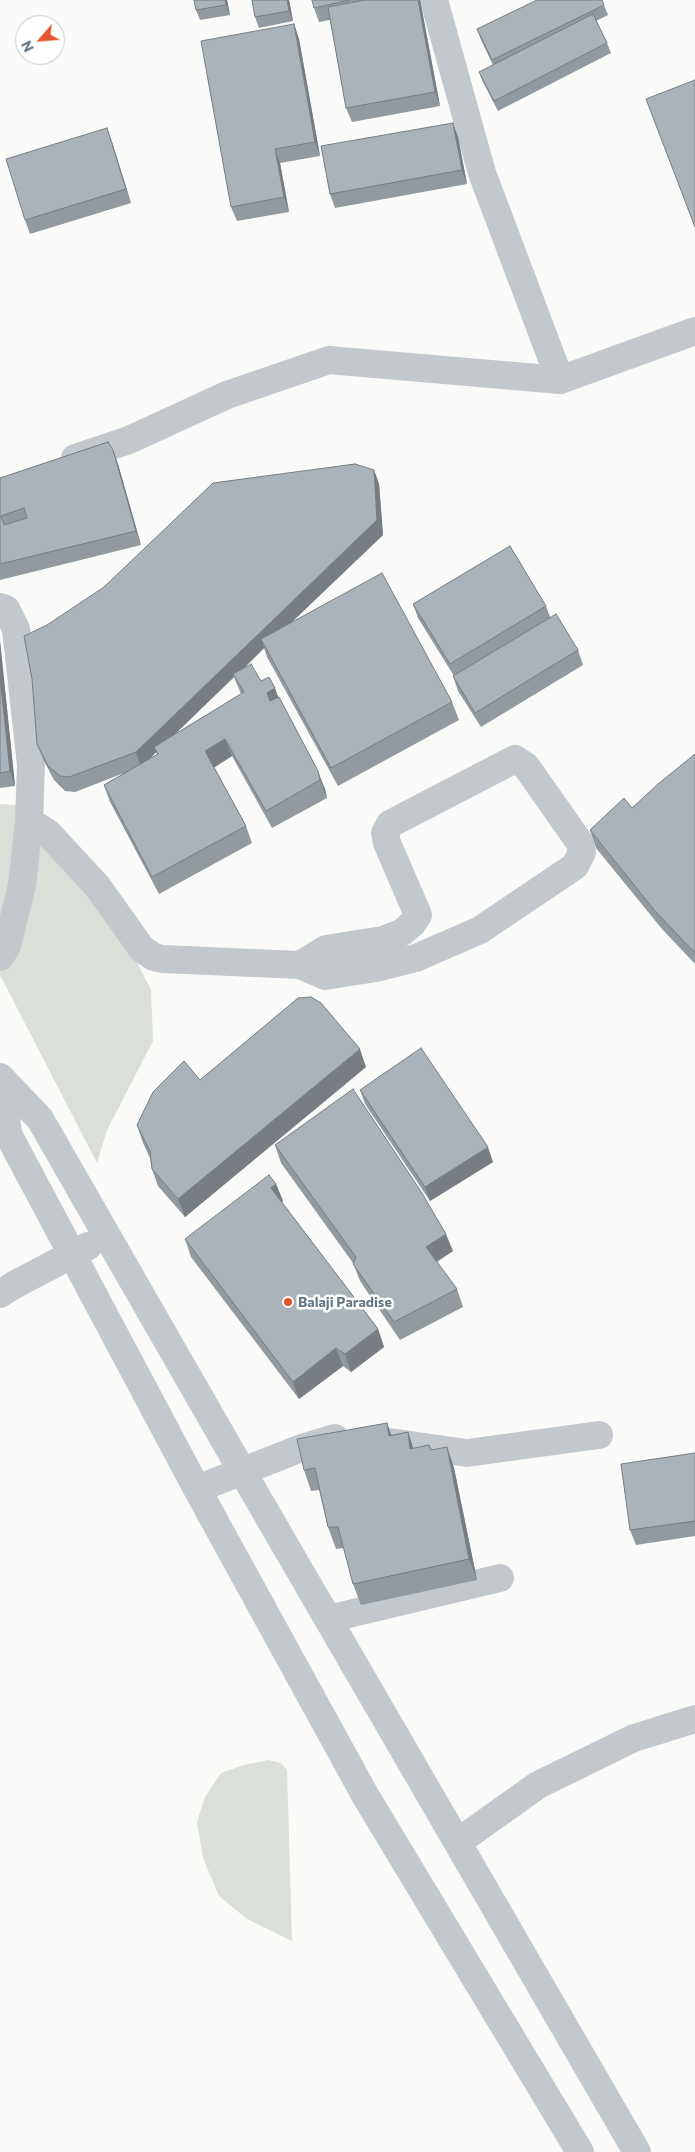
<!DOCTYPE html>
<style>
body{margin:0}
#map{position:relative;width:695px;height:2152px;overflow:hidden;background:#fafaf8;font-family:Commissioner,sans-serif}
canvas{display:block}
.north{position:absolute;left:15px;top:15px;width:50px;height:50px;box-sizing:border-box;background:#fff;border:1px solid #c1c8cd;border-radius:50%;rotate:243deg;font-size:14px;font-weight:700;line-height:20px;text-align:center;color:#657683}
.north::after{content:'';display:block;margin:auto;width:18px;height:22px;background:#e4572e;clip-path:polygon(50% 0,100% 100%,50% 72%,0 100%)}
</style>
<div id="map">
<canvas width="695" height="2152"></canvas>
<div class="north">N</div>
</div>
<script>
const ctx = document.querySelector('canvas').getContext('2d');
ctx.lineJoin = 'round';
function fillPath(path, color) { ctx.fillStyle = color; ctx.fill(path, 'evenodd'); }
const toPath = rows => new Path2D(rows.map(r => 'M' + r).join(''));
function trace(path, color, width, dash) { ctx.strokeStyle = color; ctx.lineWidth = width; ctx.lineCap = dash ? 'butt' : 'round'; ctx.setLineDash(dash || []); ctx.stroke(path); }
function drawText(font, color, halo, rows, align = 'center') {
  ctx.font = font + ' Commissioner,sans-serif'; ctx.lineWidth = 5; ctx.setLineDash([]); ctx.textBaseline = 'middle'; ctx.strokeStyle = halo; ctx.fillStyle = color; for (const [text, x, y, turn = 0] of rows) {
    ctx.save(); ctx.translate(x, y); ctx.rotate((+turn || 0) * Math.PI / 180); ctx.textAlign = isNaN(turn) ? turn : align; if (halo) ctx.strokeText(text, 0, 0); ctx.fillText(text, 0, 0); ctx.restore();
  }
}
fillPath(toPath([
 [0,804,16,805,128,945,151,990,153,1041,107,1130,97,1163,0,975],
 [269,1760,281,1763,287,1770,292,1941,247,1919,219,1896,203,1858,197,1822,205,1797,221,1773,244,1765]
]), '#dadfd7');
trace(toPath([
 [434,0,482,173,560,380],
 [75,458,129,440,227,395,329,360,560,380,695,331],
 [0,607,6,609,16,629,31,765,29,821,22,885,7,946,0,957],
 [29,821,48,833,98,887,142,949,154,957,162,959,300,965,325,976,376,968,416,958,480,930,575,866,582,852,580,843,526,766,515,759,390,824,385,833,387,843,418,915,412,924,401,933,383,940,326,949,300,965],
 [0,1077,40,1119,242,1471,637,2152],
 [2,1081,8,1134,197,1489,365,1795,580,2152],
 [0,1294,14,1285,88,1246],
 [375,1440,467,1453,599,1435],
 [197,1489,299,1449,335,1438],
 [328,1619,500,1578],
 [458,1842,538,1785,634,1738,695,1719]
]), '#c3c8cc', 28);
fillPath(toPath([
 [227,0,230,15,200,20,196,10],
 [252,0,289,0,293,21,259,28,255,17],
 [312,0,420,0,421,5,440,106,352,122,346,108,330,20,319,22,314,8],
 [604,5,608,15,596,21,607,43,611,53,498,111,483,82,479,72,493,65,481,40,477,29],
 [294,24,299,39,320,156,280,163,289,212,237,221,231,207],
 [453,123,458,137,467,184,335,208,330,194],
 [112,142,131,203,30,234,25,220],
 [113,450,118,464,141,545,0,580,0,478],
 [374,470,379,484,383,535,291,622,452,702,459,720,338,786,267,657,264,648,243,669,261,681,279,697,325,789,327,798,272,828,232,756,214,767,246,826,252,843,159,894,110,802,104,785,124,773,75,792,65,791,54,780,43,759,37,744],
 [234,677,241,694,175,734],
 [156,752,157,754,150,759],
 [413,604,546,606,550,617,578,650,583,665,481,727,458,691,453,676,454,676,418,618],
 [0,641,15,786,0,788],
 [695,754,695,964,662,929,596,848,590,830,632,808],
 [366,1067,185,1217,158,1186,152,1169,150,1158,143,1143,137,1125,200,1080],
 [360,1090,493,1162,430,1201,365,1104],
 [275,1145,453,1251,437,1262,457,1289,463,1307,400,1340,360,1281,353,1263,281,1163],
 [276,1184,283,1201,282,1202,378,1329,384,1347,351,1372,343,1366,299,1399,191,1257,185,1239],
 [387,1423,391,1435,408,1432,413,1448,431,1450,447,1447,454,1468,477,1580,361,1605,353,1584,344,1548,336,1549,328,1527,319,1490,311,1491,304,1470],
 [695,1453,695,1536,636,1545,630,1530]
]), '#929a9f');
fillPath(toPath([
 [225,0,227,0,230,15,226,5],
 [287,0,289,0,293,21,289,11],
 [418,0,420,0,421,5,440,106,435,92],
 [294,24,299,39,320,156,315,142],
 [453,123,458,137,467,184,462,170],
 [107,128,112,142,131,203,126,189],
 [275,149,280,163,289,212,284,197],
 [113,450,118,464,141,545,136,531],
 [374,470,379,484,383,535,266,647,261,639,264,648,235,677,233,674,234,677,141,767,136,752],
 [0,641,15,786,10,771,0,677],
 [275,688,281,706,273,711,267,693],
 [225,739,232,756,212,769,205,751],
 [318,771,325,789,327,798,320,780],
 [360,1049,366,1067,185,1217,178,1199],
 [488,1147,493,1162,430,1201,425,1187],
 [276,1184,283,1201,278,1205,271,1188],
 [446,1234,453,1251,432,1264,426,1247],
 [378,1329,384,1347,351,1372,345,1354],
 [336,1348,343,1366,299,1399,293,1382],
 [387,1423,395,1445,389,1436],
 [408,1432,415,1453,410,1449],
 [447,1447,454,1468,477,1580,469,1559]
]), '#777d82');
const building = toPath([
 [194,0,225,0,226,5,196,10,194,0],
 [252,0,287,0,289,11,255,17,252,0],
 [312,0,350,0,314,8,312,0],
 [365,0,418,0,435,92,346,108,328,7,365,0],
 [537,0,602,0,604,5,492,60,477,29,537,0],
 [593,14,607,43,494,101,479,72,593,14],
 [294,24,315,142,275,149,284,197,231,207,201,41,294,24],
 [695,80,695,227,646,99,695,80],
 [453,123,462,170,330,194,321,146,453,123],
 [107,128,126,189,25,220,6,159,107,128],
 [108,442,113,450,136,531,0,564,0,478,108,442],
 [24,508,27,518,4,525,1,516,24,508],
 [355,464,374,470,377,520,136,752,69,777,60,776,48,766,37,744,32,679,24,636,47,625,104,587,213,483,355,464],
 [510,546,546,606,450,664,413,604,510,546],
 [382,573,452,702,331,768,261,639,382,573],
 [556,614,578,650,475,713,453,676,556,614],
 [251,664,261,681,269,677,275,688,267,693,270,701,279,697,318,771,320,780,266,811,225,739,205,751,246,826,152,877,104,785,158,754,154,747,244,692,233,674,251,664],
 [0,677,10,771,0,773,0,677],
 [695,754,695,953,655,911,590,830,624,798,632,808,658,784,695,754],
 [311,997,321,1003,360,1049,178,1199,152,1169,150,1151,137,1125,153,1092,184,1061,200,1080,298,998,311,997],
 [421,1048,488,1147,425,1187,360,1090,421,1048],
 [353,1089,420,1190,446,1234,426,1247,457,1289,394,1322,353,1264,356,1257,275,1145,353,1089],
 [269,1175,276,1184,271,1188,378,1329,345,1354,336,1348,293,1382,185,1239,269,1175],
 [387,1423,389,1436,408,1432,410,1449,429,1445,431,1450,447,1447,469,1559,353,1584,338,1527,328,1527,315,1468,304,1470,297,1439,387,1423],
 [695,1453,695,1521,630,1530,621,1464,695,1453]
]);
fillPath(building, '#aab3b9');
trace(building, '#777d82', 1);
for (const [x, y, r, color] of [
 [288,1302,5,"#e4572e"]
]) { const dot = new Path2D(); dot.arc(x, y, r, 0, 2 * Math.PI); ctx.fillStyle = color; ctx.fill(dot); trace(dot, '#fff', 2); }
drawText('bold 14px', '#657683', '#fff', [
 ["Balaji Paradise",298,1302]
], 'left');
</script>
